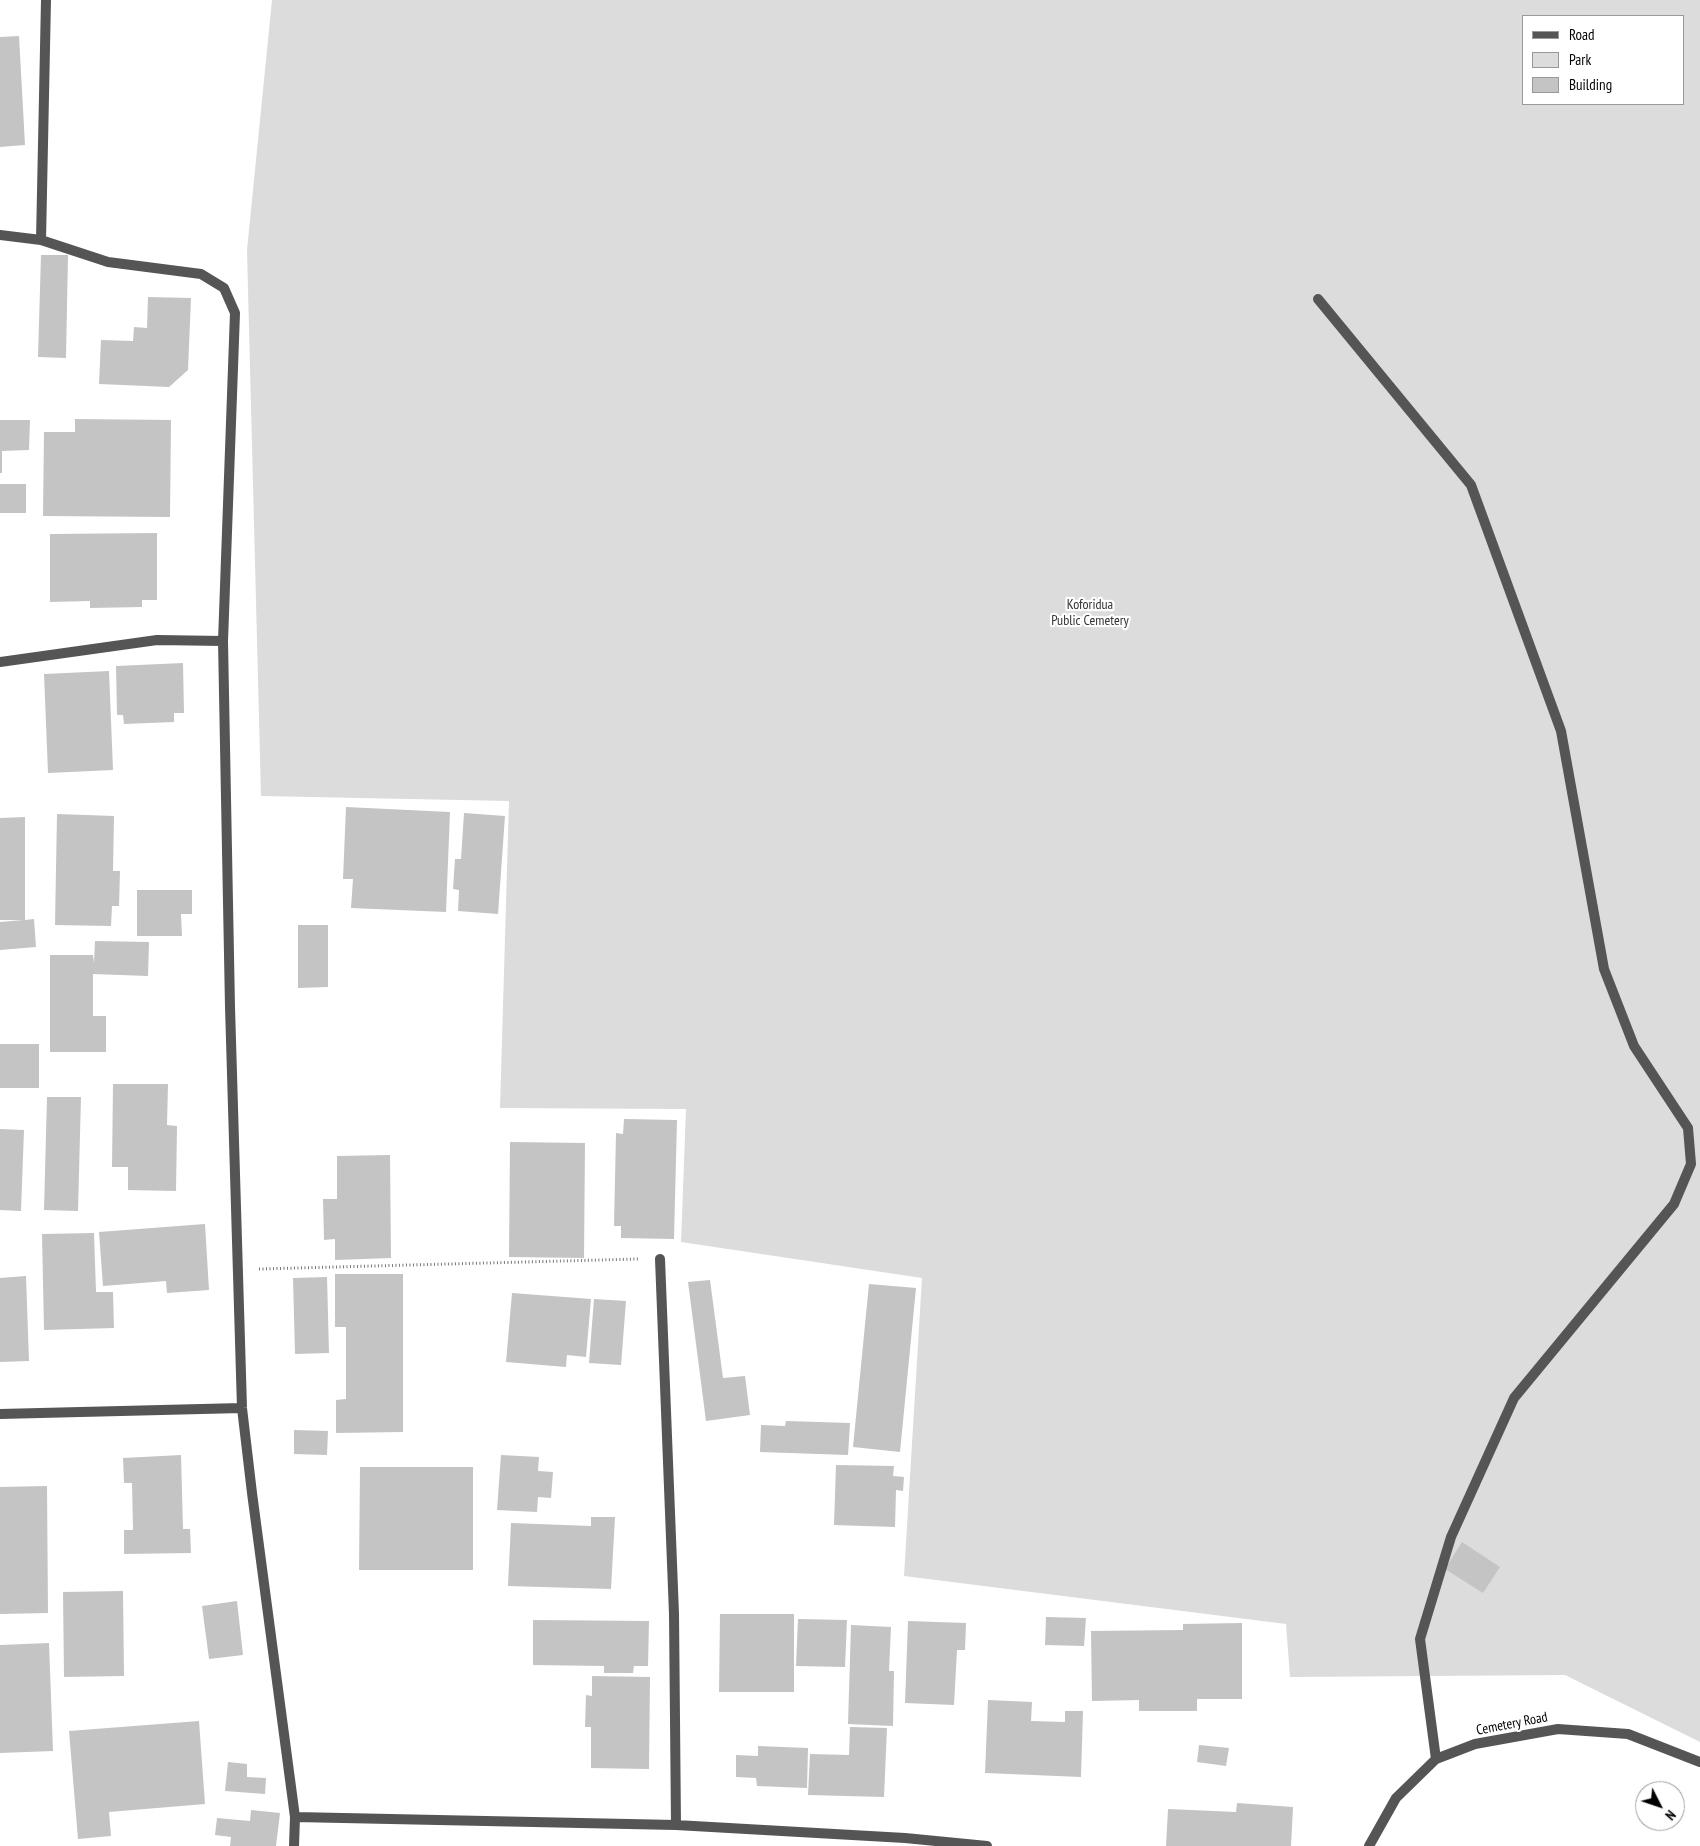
<!DOCTYPE html>
<style>
body{margin:0}
#map{position:relative;width:1700px;height:1846px;overflow:hidden;background:#fff;font-family:"PT Sans Narrow",sans-serif}
canvas{display:block}
.legend{position:absolute;left:1522px;top:15px;width:162px;height:90px;box-sizing:border-box;background:#fff;border:1px solid #999;margin:0;padding:6px 9px;list-style:none;font-size:15px;color:#000}
.legend li{display:flex;align-items:center;gap:10px;height:25px}
.legend b{width:25px;border:1px solid #999}
.north{position:absolute;left:1635px;top:1781px;width:50px;height:50px;box-sizing:border-box;background:#fff;border:1px solid #999;border-radius:50%;rotate:131deg;font-size:14px;font-weight:700;line-height:20px;text-align:center;color:#000}
.north::after{content:'';display:block;margin:auto;width:18px;height:22px;background:#000;clip-path:polygon(50% 0,100% 100%,50% 72%,0 100%)}
</style>
<div id="map">
<canvas width="1700" height="1846"></canvas>
<ul class="legend">
<li><b style="height:6px;background:#555"></b>Road</li>
<li><b style="height:14px;background:#dcdcdc"></b>Park</li>
<li><b style="height:14px;background:#c4c4c4"></b>Building</li>
</ul>
<div class="north">N</div>
</div>
<script>
const ctx = document.querySelector('canvas').getContext('2d');
ctx.lineJoin = 'round';
function fillPath(path, color) { ctx.fillStyle = color; ctx.fill(path, 'evenodd'); }
const toPath = rows => new Path2D(rows.map(r => 'M' + r).join(''));
function trace(path, color, width, dash) { ctx.strokeStyle = color; ctx.lineWidth = width; ctx.lineCap = dash ? 'butt' : 'round'; ctx.setLineDash(dash || []); ctx.stroke(path); }
function drawText(font, color, halo, rows, align = 'center') {
  ctx.font = font + ' "PT Sans Narrow",sans-serif'; ctx.lineWidth = 4.5; ctx.setLineDash([]); ctx.textBaseline = 'middle'; ctx.strokeStyle = halo; ctx.fillStyle = color; for (const [text, x, y, turn = 0] of rows) {
    ctx.save(); ctx.translate(x, y); ctx.rotate((+turn || 0) * Math.PI / 180); ctx.textAlign = isNaN(turn) ? turn : align; if (halo) ctx.strokeText(text, 0, 0); ctx.fillText(text, 0, 0); ctx.restore();
  }
}
fillPath(toPath([
 [272,0,1700,0,1700,1742,1565,1675,1290,1677,1286,1624,904,1576,922,1278,681,1242,686,1109,500,1108,509,801,261,796,247,250],
 [1524,16,1684,16,1684,104,1524,104]
]), '#dcdcdc');
fillPath(toPath([
 [19,36,25,145,0,147,0,37],
 [41,255,68,255,66,358,38,357],
 [148,297,191,298,188,370,169,387,99,384,101,340,133,341,134,327,147,328],
 [75,419,171,420,170,517,43,516,44,432,75,432],
 [0,420,30,420,29,450,2,451,2,473,0,473],
 [0,484,26,484,26,513,0,513],
 [157,533,157,600,142,600,142,607,90,608,90,601,50,602,50,534],
 [183,663,184,713,174,713,174,722,124,724,123,715,117,715,116,666],
 [109,671,113,770,48,773,44,674],
 [346,807,450,812,446,912,351,908,353,879,343,879],
 [464,813,505,816,498,914,458,911,459,890,453,889,455,859,461,859],
 [57,814,114,816,113,871,120,871,119,906,112,906,111,926,55,925],
 [25,817,25,920,34,919,36,947,0,950,0,922,23,920,0,920,0,818],
 [137,890,192,890,192,914,181,914,182,936,137,936],
 [298,925,328,925,328,987,298,988],
 [95,941,149,942,148,976,93,974,93,1016,106,1016,106,1052,50,1052,50,955,93,955,94,963],
 [0,1044,39,1044,39,1088,0,1088],
 [113,1084,168,1084,167,1125,177,1126,176,1191,128,1190,128,1167,112,1167],
 [47,1097,81,1097,78,1211,44,1210],
 [624,1119,677,1120,674,1239,621,1238,621,1226,614,1226,616,1133,623,1134],
 [0,1129,24,1130,21,1211,0,1210],
 [510,1142,585,1143,584,1258,509,1257],
 [390,1155,391,1258,335,1260,335,1239,324,1240,323,1199,337,1199,337,1156],
 [205,1224,209,1290,167,1293,166,1281,103,1286,99,1232],
 [94,1233,96,1292,113,1292,114,1328,44,1330,42,1234],
 [335,1274,403,1274,403,1432,336,1433,336,1400,346,1399,346,1327,335,1327],
 [26,1276,29,1361,0,1362,0,1278],
 [327,1277,329,1353,295,1354,293,1278],
 [710,1280,723,1378,745,1376,750,1415,706,1421,688,1282],
 [869,1284,916,1288,900,1452,853,1447],
 [512,1293,591,1299,586,1357,567,1355,566,1367,506,1362],
 [594,1299,626,1301,621,1365,589,1363],
 [786,1421,850,1423,848,1455,760,1452,761,1425,785,1426],
 [294,1430,328,1431,327,1455,294,1454],
 [181,1455,183,1529,190,1529,191,1553,124,1554,124,1530,133,1530,132,1483,124,1483,123,1458],
 [501,1455,539,1457,538,1471,553,1472,551,1498,538,1497,537,1512,497,1510],
 [836,1465,894,1466,893,1476,904,1477,903,1491,896,1490,895,1527,834,1525],
 [360,1467,473,1467,473,1570,359,1570],
 [47,1486,48,1613,0,1614,0,1487],
 [591,1517,615,1517,611,1589,508,1586,511,1523,591,1526],
 [1462,1542,1500,1567,1483,1593,1445,1569],
 [123,1591,124,1676,64,1677,63,1592],
 [237,1601,243,1655,209,1659,202,1606],
 [720,1614,794,1614,794,1692,719,1692],
 [1046,1617,1086,1618,1084,1646,1045,1645],
 [798,1619,847,1620,845,1667,796,1666],
 [533,1620,649,1621,648,1666,634,1666,633,1673,604,1673,604,1666,533,1665],
 [908,1621,966,1623,965,1650,957,1650,954,1705,905,1703],
 [1242,1623,1242,1699,1197,1699,1197,1711,1139,1711,1139,1700,1092,1701,1091,1631,1183,1630,1183,1624],
 [851,1625,891,1627,889,1671,894,1671,893,1726,848,1724],
 [49,1643,53,1751,0,1753,0,1645],
 [592,1676,650,1677,649,1769,591,1768,591,1727,585,1727,586,1695,592,1696],
 [988,1700,1032,1702,1031,1721,1065,1722,1065,1711,1083,1711,1081,1777,985,1773],
 [199,1721,205,1804,109,1812,111,1836,78,1839,69,1731],
 [850,1727,887,1728,884,1797,808,1795,810,1754,849,1755],
 [1199,1745,1229,1748,1226,1766,1197,1762],
 [758,1746,808,1748,807,1788,757,1786,756,1778,736,1777,736,1755,758,1756],
 [228,1762,247,1764,247,1777,266,1778,265,1794,225,1791],
 [1237,1803,1293,1807,1291,1846,1166,1846,1168,1809,1236,1812],
 [251,1810,280,1813,276,1846,230,1846,231,1837,215,1835,217,1818,250,1821]
]), '#c4c4c4');
trace(toPath([
 [259,1269,638,1259]
]), '#777', 3, [1, 2.5]);
trace(toPath([
 [0,235,41,240,108,262,201,274,224,288,235,313,223,641,230,1007,242,1408,252,1493,295,1817,294,1846],
 [41,240,46,0],
 [1318,299,1471,485,1561,731,1604,969,1634,1046,1688,1128,1691,1164,1674,1204,1514,1398,1451,1537,1420,1639,1436,1759],
 [0,662,157,640,223,641],
 [660,1259,674,1614,676,1825],
 [0,1414,242,1408],
 [295,1817,676,1825,905,1838,987,1846],
 [1369,1846,1396,1798,1436,1759,1475,1744,1558,1729,1628,1734,1700,1762]
]), '#555', 10);
drawText('14px', '#333', '#fff', [
 ["Koforidua",1090,605],
 ["Public Cemetery",1090,621]
]);
drawText('14px', '#000', '#fff', [
 ["Cemetery Road",1512,1724,-11]
]);
</script>
